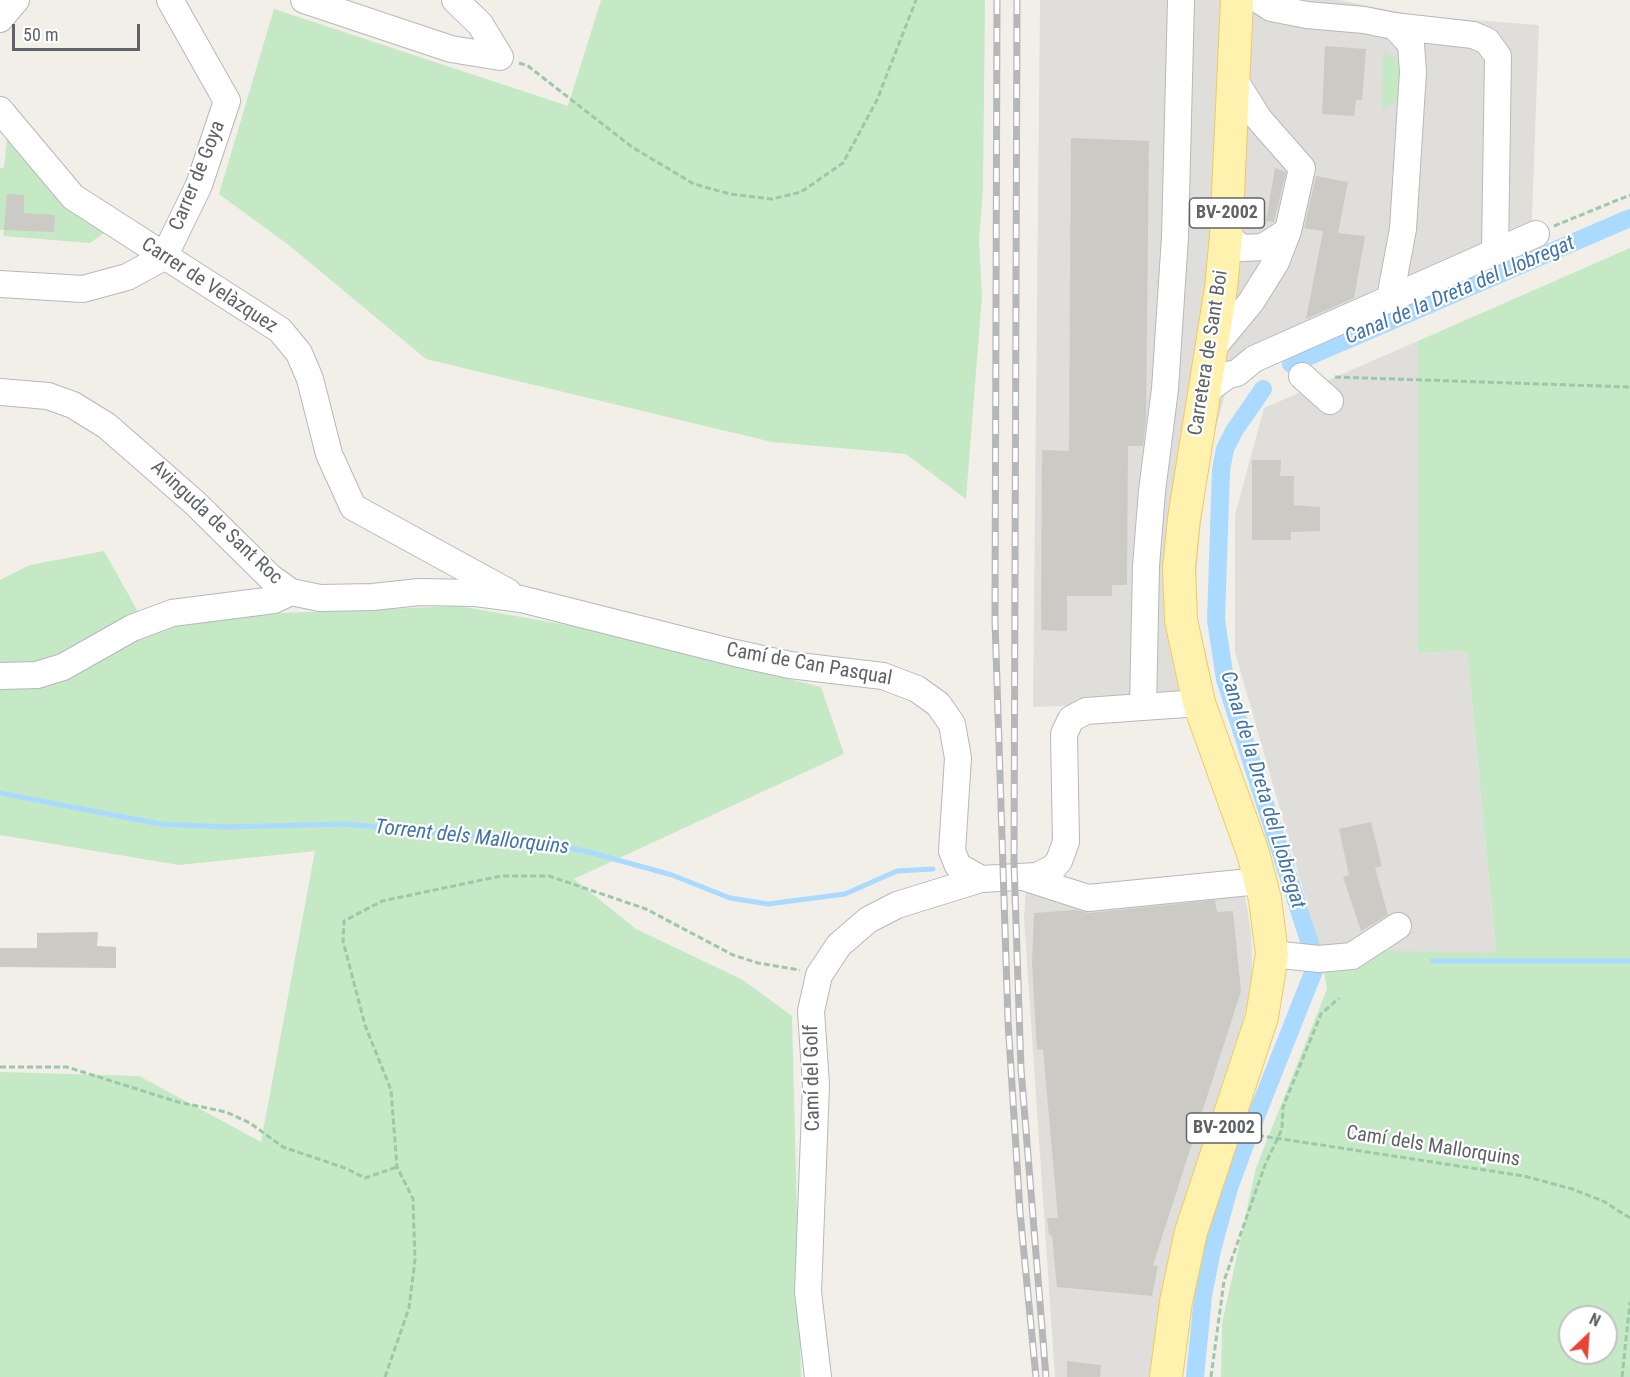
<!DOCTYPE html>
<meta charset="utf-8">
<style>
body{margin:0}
#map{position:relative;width:1630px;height:1377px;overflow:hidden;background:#f1efe8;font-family:"Roboto Condensed",sans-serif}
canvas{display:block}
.north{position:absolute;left:1558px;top:1305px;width:60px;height:60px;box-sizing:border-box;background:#fff;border:2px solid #bfc1c3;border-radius:50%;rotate:25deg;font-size:16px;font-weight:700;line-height:24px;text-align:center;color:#5f6368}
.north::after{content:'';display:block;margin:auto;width:21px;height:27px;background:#ea4335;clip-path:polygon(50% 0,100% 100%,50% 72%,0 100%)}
.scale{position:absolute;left:12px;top:24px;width:128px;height:27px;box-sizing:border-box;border:3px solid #5f6368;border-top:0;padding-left:8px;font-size:18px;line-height:21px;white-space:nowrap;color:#5f6368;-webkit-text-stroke:4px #fff;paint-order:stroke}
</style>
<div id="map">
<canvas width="1630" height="1377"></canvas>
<div class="north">N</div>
<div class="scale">50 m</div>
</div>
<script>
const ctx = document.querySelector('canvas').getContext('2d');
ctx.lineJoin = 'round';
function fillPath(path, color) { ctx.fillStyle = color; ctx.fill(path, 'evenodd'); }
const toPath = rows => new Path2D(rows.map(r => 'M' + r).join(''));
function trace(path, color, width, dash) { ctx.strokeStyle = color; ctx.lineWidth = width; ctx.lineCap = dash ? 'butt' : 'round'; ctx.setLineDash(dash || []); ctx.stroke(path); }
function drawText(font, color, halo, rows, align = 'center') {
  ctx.font = font + ' "Roboto Condensed",sans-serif'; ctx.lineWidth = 4.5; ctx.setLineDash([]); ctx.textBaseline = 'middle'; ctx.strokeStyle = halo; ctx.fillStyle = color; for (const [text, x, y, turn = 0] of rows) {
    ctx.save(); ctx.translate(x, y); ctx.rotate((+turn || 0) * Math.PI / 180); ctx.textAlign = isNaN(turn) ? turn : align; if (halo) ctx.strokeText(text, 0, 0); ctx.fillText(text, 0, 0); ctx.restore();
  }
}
fillPath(toPath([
 [1040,0,1338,0,1421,16,1539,25,1531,244,1266,356,1227,386,1205,469,1194,600,1216,701,1033,707],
 [1418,341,1418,653,1467,651,1496,954,1320,949,1235,652,1235,515,1264,408],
 [1241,873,1251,931,1253,984,1171,1278,1161,1377,1055,1377,1024,918,1026,889]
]), '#e0deda');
fillPath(toPath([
 [601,0,985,0,983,188,979,240,982,295,966,499,906,454,772,442,426,359,290,246,219,194,274,9,568,106],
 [1383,51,1401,61,1400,99,1382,110],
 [7,138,107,231,90,243,3,236,4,230,0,230,0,168,4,168],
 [1630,248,1630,1377,1221,1377,1222,1324,1256,1168,1327,989,1320,949,1496,953,1467,651,1418,653,1418,341],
 [1570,1317,1606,1317,1606,1353,1570,1353],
 [104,551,151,635,182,617,459,606,589,629,821,687,844,754,574,879,636,929,743,980,792,1016,801,1377,0,1377,0,1072,139,1076,261,1142,315,851,179,865,0,835,0,580,30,565]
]), '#c5e8c5');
trace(toPath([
 [0,793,160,824,225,827,345,824,519,840,585,851,672,875,730,898,768,904,845,894,897,871,933,869],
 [1432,961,1630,961]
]), '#aadaff', 5);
trace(toPath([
 [1291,364,1630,218],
 [1263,389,1234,431,1225,449,1221,470,1216,620,1225,679,1312,950],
 [1253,1124,1315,968],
 [1195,1377,1203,1296,1212,1250,1229,1188,1246,1142]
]), '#aadaff', 18);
fillPath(toPath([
 [1325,46,1366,49,1362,100,1356,100,1354,116,1322,114],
 [1071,138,1149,141,1146,419,1143,446,1128,446,1127,585,1112,585,1112,596,1067,596,1067,631,1041,630,1042,450,1069,451],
 [1275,168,1286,172,1274,222,1266,221],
 [1316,176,1348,182,1338,233,1365,236,1354,298,1306,319,1323,231,1304,228],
 [7,194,24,195,24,213,55,215,54,232,4,230],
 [1252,460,1281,460,1280,476,1294,476,1294,505,1320,507,1320,531,1291,532,1291,540,1252,540],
 [1371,822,1382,866,1375,868,1388,915,1361,931,1343,877,1349,875,1339,829],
 [1215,900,1217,912,1233,911,1241,991,1153,1265,1158,1266,1152,1296,1057,1287,1052,1236,1049,1235,1047,1218,1058,1218,1043,1049,1037,1050,1032,962,1034,913,1075,910,1089,913],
 [98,932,97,946,116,947,116,968,0,967,0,948,37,948,37,933],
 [1067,1361,1101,1365,1100,1377,1067,1377]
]), '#cccac5');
const minor = toPath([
 [304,0,451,49,500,57],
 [455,0,480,24,500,57],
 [1259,0,1271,8,1307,15,1364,20,1394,26,1473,35,1487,41,1498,56,1495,252],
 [0,19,16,0],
 [0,110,73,197,280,330,299,353,310,379,329,454,353,507,508,592],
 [1226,236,1242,248,1263,247,1288,231],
 [0,284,83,289,127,277,164,257,199,185,227,101,170,0],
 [1390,298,1403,229,1413,72,1411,44,1394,26],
 [1212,349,1251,302,1276,262,1288,231,1302,168,1259,119,1232,76],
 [1302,376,1330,401],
 [1206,391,1228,375,1237,373,1254,359,1536,234],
 [0,392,48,396,73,405,107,426,195,503,270,577,291,592,320,598,373,597,419,592,476,593,521,599,735,653,790,665,883,676,917,689,938,704,952,724,958,758,952,851,958,866,981,879,1037,876,1053,868,1059,861,1066,842,1064,734,1071,719,1086,711,1199,703],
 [0,676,37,675,63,667,132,628,172,613,274,600,291,592],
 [1143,707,1146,566,1152,491,1165,389,1175,237,1181,0],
 [1026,878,1088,898,1260,881],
 [1272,954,1319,959,1352,956,1398,926],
 [818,1377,808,1292,816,1085,811,1011,819,975,839,945,868,920,897,905,981,879]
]);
const major = toPath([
 [1166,1377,1176,1302,1191,1232,1262,1017,1272,954,1265,899,1253,853,1199,703,1181,620,1179,568,1184,519,1221,288,1226,236,1237,0]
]);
trace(minor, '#b5b8bc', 28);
trace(major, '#f2c960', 34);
trace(toPath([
 [519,63,528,66,632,147,694,184,730,194,772,199,801,192,843,163,877,100,916,0],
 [1554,226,1630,195],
 [1335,377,1630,387],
 [0,1067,67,1067,178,1102,226,1112,250,1123,283,1147,345,1168,365,1178,397,1167],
 [1249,1134,1524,1176,1572,1189,1603,1201,1630,1218],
 [385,1377,409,1308,415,1260,413,1199,397,1167,391,1090,365,1025,343,941,344,921,382,901,501,876,549,876,646,909,733,955,758,963,800,970],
 [1211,1377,1224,1281,1265,1165,1282,1129,1283,1107,1321,1014,1339,998],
 [1622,1377,1630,1302]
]), '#9cc7a9', 3, [6, 3]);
trace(minor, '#fff', 26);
trace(major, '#fff2af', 32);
const rail = toPath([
 [997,0,995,621,1008,1021,1020,1212,1036,1377],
 [1017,0,1014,863,1021,1069,1046,1377]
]);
trace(rail, '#b6b7b8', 7);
trace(rail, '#fff', 4.5, [14]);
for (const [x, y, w] of [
 [1227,213,75],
 [1224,1128,75]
]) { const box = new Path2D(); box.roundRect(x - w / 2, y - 15, w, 30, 4.5); ctx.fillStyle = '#fff'; ctx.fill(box); trace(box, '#5f6368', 1.5); }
drawText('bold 18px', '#5f6368', null, [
 ["BV-2002",1227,213],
 ["BV-2002",1224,1128]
]);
drawText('20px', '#5f6368', '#fff', [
 ["Carrer de Goya",198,176,-68],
 ["Carrer de Velàzquez",209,286,33],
 ["Carretera de Sant Boi",1209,353,-81],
 ["Avinguda de Sant Roc",216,523,43],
 ["Camí de Can Pasqual",809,665,10],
 ["Camí del Golf",813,1078,-91],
 ["Camí dels Mallorquins",1433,1147,9]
]);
drawText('italic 21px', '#4174aa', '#fff', [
 ["Canal de la Dreta del Llobregat",1460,291,-23],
 ["Canal de la Dreta del Llobregat",1262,790,73],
 ["Torrent dels Mallorquins",472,838,6]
]);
</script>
